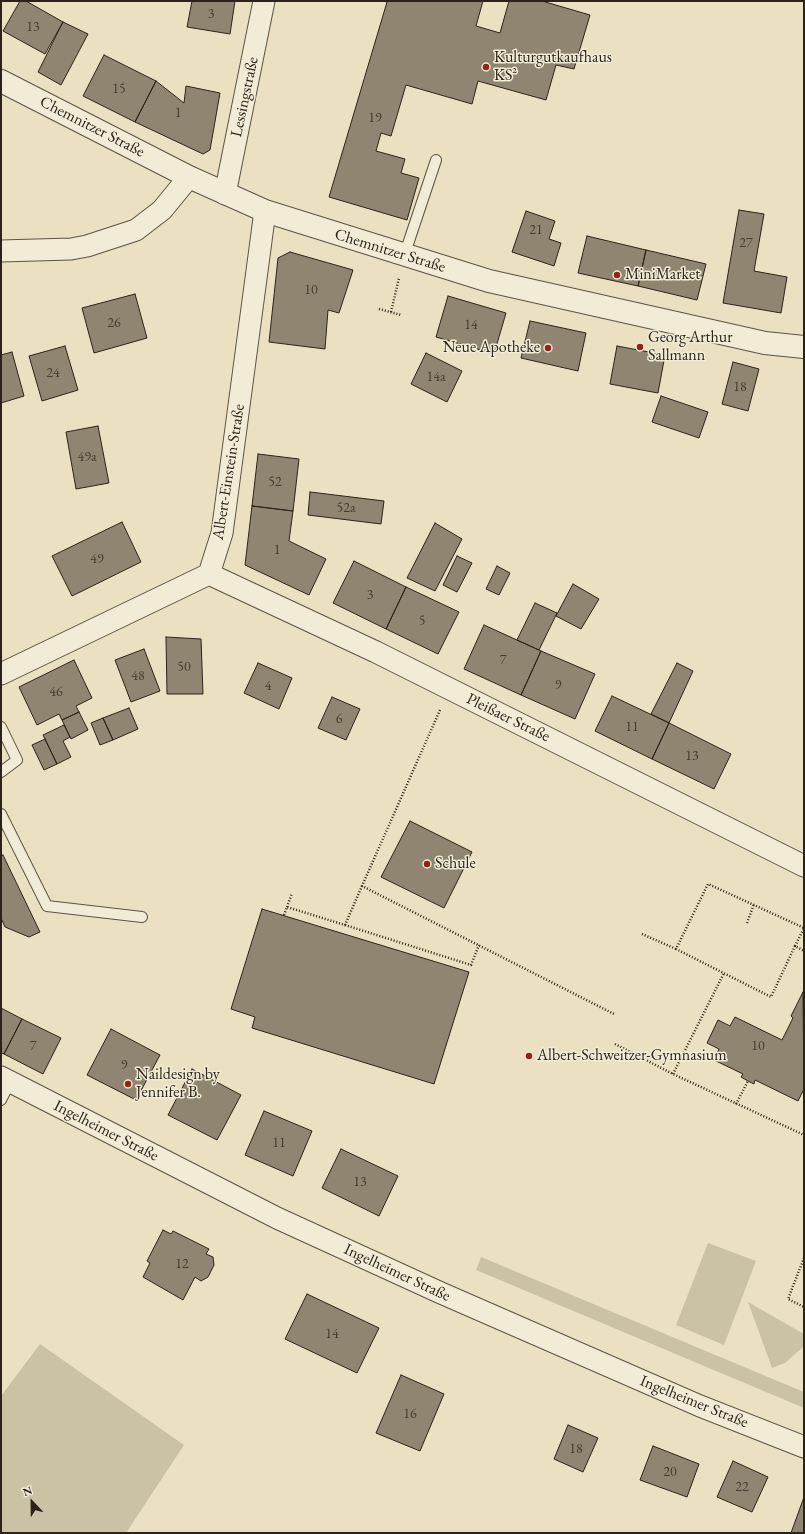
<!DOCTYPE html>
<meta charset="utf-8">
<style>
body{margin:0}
#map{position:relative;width:805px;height:1534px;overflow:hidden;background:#ebe1c2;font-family:"EB Garamond",serif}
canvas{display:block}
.frame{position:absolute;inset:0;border:2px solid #2c2219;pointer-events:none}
.north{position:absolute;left:12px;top:1482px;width:40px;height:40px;-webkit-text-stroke:3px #f2ecd7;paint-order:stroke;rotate:338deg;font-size:11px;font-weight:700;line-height:16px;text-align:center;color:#2c2219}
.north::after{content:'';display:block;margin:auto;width:14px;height:18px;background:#2c2219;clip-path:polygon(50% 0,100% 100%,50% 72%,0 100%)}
</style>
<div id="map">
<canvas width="805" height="1534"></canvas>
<div class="frame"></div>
<div class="north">N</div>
</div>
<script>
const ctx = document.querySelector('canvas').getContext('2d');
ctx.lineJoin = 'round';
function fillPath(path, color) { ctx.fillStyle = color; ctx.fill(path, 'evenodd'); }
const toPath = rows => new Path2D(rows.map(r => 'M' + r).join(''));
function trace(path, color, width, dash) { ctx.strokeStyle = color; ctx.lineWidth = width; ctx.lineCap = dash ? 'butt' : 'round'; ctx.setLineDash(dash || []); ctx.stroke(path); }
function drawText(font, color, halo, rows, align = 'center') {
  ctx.font = font + ' "EB Garamond",serif'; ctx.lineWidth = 3; ctx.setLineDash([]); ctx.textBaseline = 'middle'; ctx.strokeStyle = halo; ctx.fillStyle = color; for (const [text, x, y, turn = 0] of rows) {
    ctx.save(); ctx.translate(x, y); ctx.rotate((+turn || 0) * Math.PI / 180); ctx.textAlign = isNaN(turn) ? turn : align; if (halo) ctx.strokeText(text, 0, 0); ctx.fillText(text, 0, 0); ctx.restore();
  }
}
fillPath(toPath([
 [708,1243,756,1261,724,1345,676,1325],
 [481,1257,804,1392,804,1408,476,1270],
 [748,1302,804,1334,803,1347,785,1363,772,1368],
 [40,1344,184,1445,126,1533,1,1533,1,1396]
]), '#cbc1a5');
const building = toPath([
 [20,1,26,1,63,22,45,54,3,31,20,1],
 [192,1,235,1,230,34,187,27,192,1],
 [383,1,483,1,476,26,500,33,509,1,542,1,590,15,574,69,556,65,546,100,478,81,472,104,406,85,391,136,381,133,376,151,405,159,401,173,419,178,407,220,329,197,387,2,383,1],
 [63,22,88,34,61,85,38,72,63,22],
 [104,55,156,81,135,122,83,96,104,55],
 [156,81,184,103,186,86,220,93,210,150,203,154,135,122,156,81],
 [739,210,764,214,754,271,787,277,781,313,723,303,739,210],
 [526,211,555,221,549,239,561,243,554,266,512,252,526,211],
 [587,236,646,250,638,286,578,273,587,236],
 [646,250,706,264,697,300,638,286,646,250],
 [290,252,353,270,339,313,328,310,325,349,269,342,278,258,290,252],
 [135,294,147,338,94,353,82,308,135,294],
 [448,296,506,313,494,354,436,337,448,296],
 [530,321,586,333,578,371,521,358,530,321],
 [65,346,78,390,42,401,29,356,65,346],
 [617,346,665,355,658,393,610,384,617,346],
 [12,352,24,396,1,403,1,355,12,352],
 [426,353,462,371,447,402,411,384,426,353],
 [733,362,759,369,748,411,722,404,733,362],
 [661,396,708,412,699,438,652,422,661,396],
 [98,426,109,483,76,489,66,432,98,426],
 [258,454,299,459,293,511,252,506,258,454],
 [310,492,384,501,381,524,308,515,310,492],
 [252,506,293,511,289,541,326,559,309,595,245,565,252,506],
 [122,522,141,562,72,596,52,556,122,522],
 [435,523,462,539,435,591,407,578,435,523],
 [457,556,472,563,457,592,443,585,457,556],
 [354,561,406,587,386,629,333,603,354,561],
 [497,566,510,573,499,595,486,589,497,566],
 [573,584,599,599,581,629,556,616,573,584],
 [406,587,459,612,438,654,386,629,406,587],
 [535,603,557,613,539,650,517,640,535,603],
 [484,625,541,651,521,695,464,669,484,625],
 [166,637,201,639,203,694,167,694,166,637],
 [144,649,160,691,131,702,115,660,144,649],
 [541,651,595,674,575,719,521,695,541,651],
 [74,660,92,698,76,706,79,712,62,720,59,714,37,725,19,687,74,660],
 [258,663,292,678,279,709,244,693,258,663],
 [677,663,693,671,669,723,651,714,677,663],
 [612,696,669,723,652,759,595,731,612,696],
 [332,697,360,709,346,740,318,728,332,697],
 [129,708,138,729,113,740,103,718,129,708],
 [79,712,88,730,71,739,62,720,79,712],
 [103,718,113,740,100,745,91,723,103,718],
 [669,723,731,754,714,789,652,759,669,723],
 [64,725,70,737,63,741,71,757,57,764,43,735,64,725],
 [45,739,57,764,44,770,32,745,45,739],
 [410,821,472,852,444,908,381,877,410,821],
 [3,855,40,932,29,937,5,927,1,918,1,856,3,855],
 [262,909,469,972,434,1084,252,1028,255,1017,231,1009,262,909],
 [803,992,804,1089,798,1101,755,1080,754,1084,748,1081,741,1077,743,1074,714,1060,719,1049,707,1043,718,1020,730,1026,735,1017,782,1040,793,1018,791,1016,803,992],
 [1,1008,22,1019,4,1054,1,1053,1,1008],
 [22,1019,61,1038,43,1074,4,1054,22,1019],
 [111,1029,160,1055,136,1100,87,1075,111,1029],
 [192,1069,241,1095,217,1140,168,1115,192,1069],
 [264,1111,312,1131,293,1176,245,1155,264,1111],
 [341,1149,398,1176,379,1216,322,1188,341,1149],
 [163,1230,171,1234,173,1231,209,1249,206,1254,213,1257,214,1265,208,1277,201,1281,195,1277,183,1300,143,1277,150,1263,147,1261,163,1230],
 [307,1294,379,1328,357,1373,285,1339,307,1294],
 [401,1375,444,1394,420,1451,376,1433,401,1375],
 [568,1425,598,1438,583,1472,554,1459,568,1425],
 [653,1446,699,1464,687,1497,640,1480,653,1446],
 [733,1461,768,1477,752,1512,717,1497,733,1461],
 [804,1497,804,1533,791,1533,804,1497]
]);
fillPath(building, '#8f8571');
trace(building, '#2c2219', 1);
const service = toPath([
 [404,256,436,160],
 [1,727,17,760,1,772],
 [1,814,47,906,142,917],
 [1,1100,10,1082]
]);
const minor = toPath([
 [225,194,264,1],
 [1,251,71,249,87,246,136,230,162,210,189,177],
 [209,574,376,652,804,866],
 [1,674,209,574,222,533,265,211],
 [1,1077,277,1218,441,1293,700,1406,804,1447]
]);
const tertiary = toPath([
 [1,81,189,177,265,211,489,281,765,343,804,347]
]);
trace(service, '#5c5243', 12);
trace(minor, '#5c5243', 23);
trace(tertiary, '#5c5243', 24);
trace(toPath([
 [379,309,401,315],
 [391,312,399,278],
 [440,710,362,886,614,1014],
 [287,907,292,893],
 [284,915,287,907,345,925,362,886],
 [747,923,754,904],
 [345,925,471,965,479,945],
 [642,934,676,949],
 [795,946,771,997,676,949,708,884,804,928,795,946,804,951],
 [615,1044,673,1074,804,1135],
 [673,1074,724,973],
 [736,1104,748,1081],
 [804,1258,788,1299,804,1307]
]), '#2c2219', 2.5, [1, 2]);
trace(service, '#f2ecd7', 10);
trace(minor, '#f2ecd7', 21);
trace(tertiary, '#f2ecd7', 22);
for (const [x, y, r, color] of [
 [486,67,4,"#8f2418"],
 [617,275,4,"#8f2418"],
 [640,347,4,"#8f2418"],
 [548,348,4,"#8f2418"],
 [427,864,4,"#8f2418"],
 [529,1056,4,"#8f2418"],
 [128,1084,4,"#8f2418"]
]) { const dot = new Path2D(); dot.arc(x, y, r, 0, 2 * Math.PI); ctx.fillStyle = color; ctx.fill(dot); trace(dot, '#f2ecd7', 1.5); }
drawText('14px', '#453b2f', null, [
 ["3",211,14],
 ["13",33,27],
 ["15",119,89],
 ["1",178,113],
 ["19",375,118],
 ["21",536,230],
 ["27",746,243],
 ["10",311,290],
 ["26",114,323],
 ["14",471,325],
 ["24",53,373],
 ["14a",436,377],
 ["18",740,387],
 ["49a",87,457],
 ["52",275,482],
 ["52a",346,508],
 ["1",277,550],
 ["49",97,559],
 ["3",370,595],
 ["5",422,621],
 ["7",503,660],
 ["50",184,667],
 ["48",138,676],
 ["9",558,685],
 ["4",268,686],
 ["46",56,692],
 ["6",339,719],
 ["11",632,727],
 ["13",692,756],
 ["7",33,1046],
 ["10",758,1046],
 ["9",124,1065],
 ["11",279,1143],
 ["13",360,1182],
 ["12",182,1264],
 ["14",332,1334],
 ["16",410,1414],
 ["18",576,1449],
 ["20",670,1472],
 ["22",742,1487]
]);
drawText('16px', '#2c2219', '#f2ecd7', [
 ["Kulturgutkaufhaus",494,58],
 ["KS²",494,76],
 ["MiniMarket",625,275],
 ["Georg Arthur",648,338],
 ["Sallmann",648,356],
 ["Neue Apotheke",540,348,"right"],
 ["Schule",435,864],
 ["Albert-Schweitzer-Gymnasium",537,1056],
 ["Naildesign by",136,1075],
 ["Jennifer B.",136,1093]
], 'left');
drawText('16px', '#2c2219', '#f2ecd7', [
 ["Lessingstraße",245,97,-78],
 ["Chemnitzer Straße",92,127,27],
 ["Chemnitzer Straße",390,251,17],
 ["Albert-Einstein-Straße",229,472,-81],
 ["Pleißaer Straße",508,718,26],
 ["Ingelheimer Straße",106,1131,27],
 ["Ingelheimer Straße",397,1273,25],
 ["Ingelheimer Straße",694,1402,22]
]);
</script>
